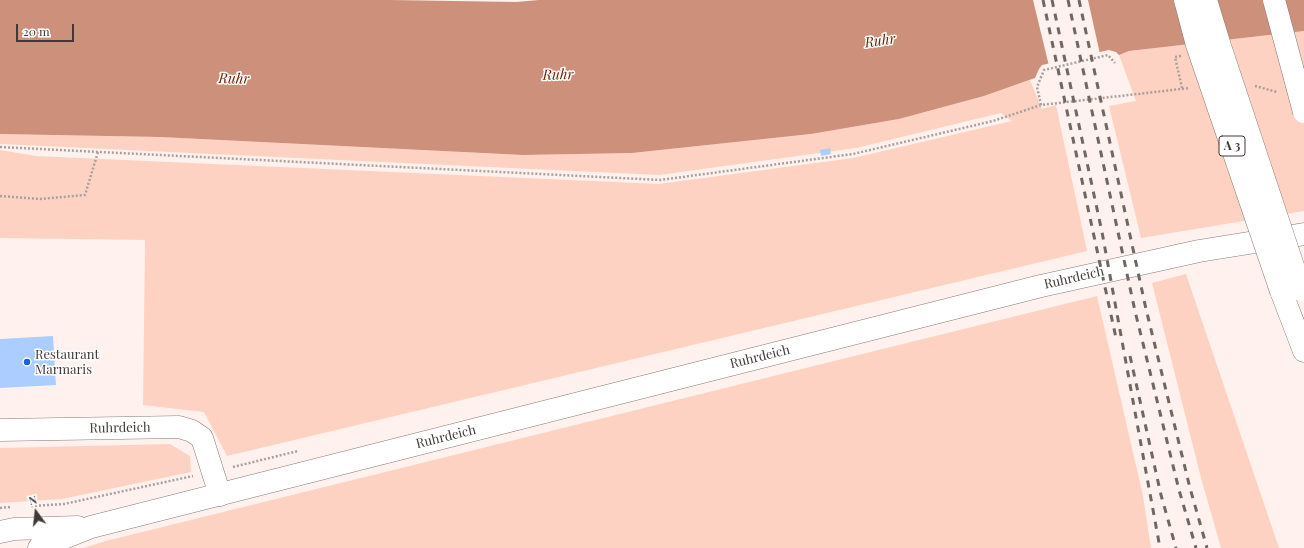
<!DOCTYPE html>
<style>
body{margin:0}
#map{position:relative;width:1304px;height:548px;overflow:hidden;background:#fff2ee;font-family:"Playfair Display",serif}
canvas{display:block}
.north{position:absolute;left:16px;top:492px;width:40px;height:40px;-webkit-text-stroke:3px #fff;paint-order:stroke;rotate:345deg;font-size:11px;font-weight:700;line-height:16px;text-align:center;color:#3f3937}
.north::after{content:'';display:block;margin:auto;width:14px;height:18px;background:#3f3937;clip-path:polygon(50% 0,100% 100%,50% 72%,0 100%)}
.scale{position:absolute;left:16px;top:24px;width:58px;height:18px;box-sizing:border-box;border:2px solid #3f3937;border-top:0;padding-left:5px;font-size:12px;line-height:14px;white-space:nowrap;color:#3f3937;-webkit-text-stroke:3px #fff;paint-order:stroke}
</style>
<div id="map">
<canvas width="1304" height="548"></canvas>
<div class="north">N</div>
<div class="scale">20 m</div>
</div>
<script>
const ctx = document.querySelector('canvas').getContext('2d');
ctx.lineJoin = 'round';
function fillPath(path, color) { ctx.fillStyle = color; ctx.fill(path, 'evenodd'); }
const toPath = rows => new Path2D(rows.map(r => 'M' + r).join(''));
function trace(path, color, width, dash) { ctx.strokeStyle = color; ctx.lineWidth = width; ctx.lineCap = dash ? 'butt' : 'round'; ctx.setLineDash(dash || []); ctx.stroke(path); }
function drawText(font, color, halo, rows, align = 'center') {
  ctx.font = font + ' "Playfair Display",serif'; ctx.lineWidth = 3; ctx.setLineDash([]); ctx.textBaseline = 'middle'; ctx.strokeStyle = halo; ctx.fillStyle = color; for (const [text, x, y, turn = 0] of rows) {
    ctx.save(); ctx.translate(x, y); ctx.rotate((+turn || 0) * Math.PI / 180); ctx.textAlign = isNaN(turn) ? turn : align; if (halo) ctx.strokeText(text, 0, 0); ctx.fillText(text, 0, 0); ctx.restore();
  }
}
fillPath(toPath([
 [1304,31,1304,211,1141,238,1109,106,1136,101,1119,55,1129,51],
 [1030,80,1042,109,1056,105,1087,251,227,456,204,412,143,405,145,240,0,238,0,150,36,156,659,184,853,158,1012,121,1001,113,856,148,659,175,0,144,0,134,160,137,523,155,632,153,811,134,899,119,984,96],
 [1186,274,1279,548,1221,548,1201,478,1152,283],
 [1097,296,1143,496,1151,548,83,548,106,541],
 [170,444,190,456,191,472,62,499,0,503,0,448]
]), '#fed2c2');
fillPath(toPath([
 [0,0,390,0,516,2,539,0,1304,0,1304,31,1129,51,1119,55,1116,52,1109,50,1042,65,1039,69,1035,78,984,96,899,119,811,134,632,153,523,155,160,137,0,134]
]), '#cc907b');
fillPath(toPath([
 [1033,0,1088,0,1100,54,1049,66]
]), '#fff2ee');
fillPath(toPath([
 [830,148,831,154,821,156,820,150],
 [53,336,56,385,0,388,0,339]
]), '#accdff');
const minor = toPath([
 [0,430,179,427,192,431,202,438,220,495]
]);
const major = toPath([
 [0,532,14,529,78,527],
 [39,548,91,527,1041,286,1199,251,1304,234]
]);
const highway = toPath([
 [1281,291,1304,351]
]);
trace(minor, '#887a75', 23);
trace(major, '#887a75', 23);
trace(highway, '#887a75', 23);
trace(toPath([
 [1181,56,1175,57,1182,88],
 [1255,86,1277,92],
 [1041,105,1037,87,1044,70,1108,55,1115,63],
 [0,147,660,180,853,154,993,121,1041,105,1190,88],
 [0,196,40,199,85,195,98,152],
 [233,467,298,451],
 [31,506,64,504,193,476],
 [0,508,10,507]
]), '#a99f9c', 2.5, [2, 2]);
trace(minor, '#fff', 22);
trace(major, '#fff', 22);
trace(highway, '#fff', 22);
trace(toPath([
 [1043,0,1116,338],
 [1052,0,1102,232,1160,548],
 [1068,0,1135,311,1179,490,1196,548],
 [1079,0,1146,309,1190,488,1207,548],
 [1130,356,1161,495,1176,548]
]), '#6f6764', 3, [7, 7]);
const highwayBridge = toPath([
 [1185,0,1197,45,1281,291],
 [1206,0,1220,46,1301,290],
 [1274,0,1304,112]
]);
trace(highwayBridge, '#887a75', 23, []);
trace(highwayBridge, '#fff', 22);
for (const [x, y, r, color] of [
 [27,362,4,"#1a64cf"]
]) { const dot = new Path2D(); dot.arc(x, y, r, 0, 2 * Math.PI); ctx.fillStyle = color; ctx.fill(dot); trace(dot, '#fff', 1.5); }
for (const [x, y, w] of [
 [1232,146,26]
]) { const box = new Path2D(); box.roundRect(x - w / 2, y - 10, w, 20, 3); ctx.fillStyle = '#fff'; ctx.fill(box); trace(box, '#3f3937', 1); }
drawText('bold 12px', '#3f3937', null, [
 ["A 3",1232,146]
]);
drawText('13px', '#3f3937', '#fff', [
 ["Ruhrdeich",1074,278,-13],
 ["Ruhrdeich",760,357,-14],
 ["Ruhrdeich",120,428,-1],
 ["Ruhrdeich",446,437,-14]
]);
drawText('13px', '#3f3937', '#fff', [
 ["Restaurant",35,355],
 ["Marmaris",35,370]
], 'left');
drawText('italic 14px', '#692202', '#fff', [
 ["Ruhr",880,41,-8],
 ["Ruhr",558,75,-1],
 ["Ruhr",234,79,1]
]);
</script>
